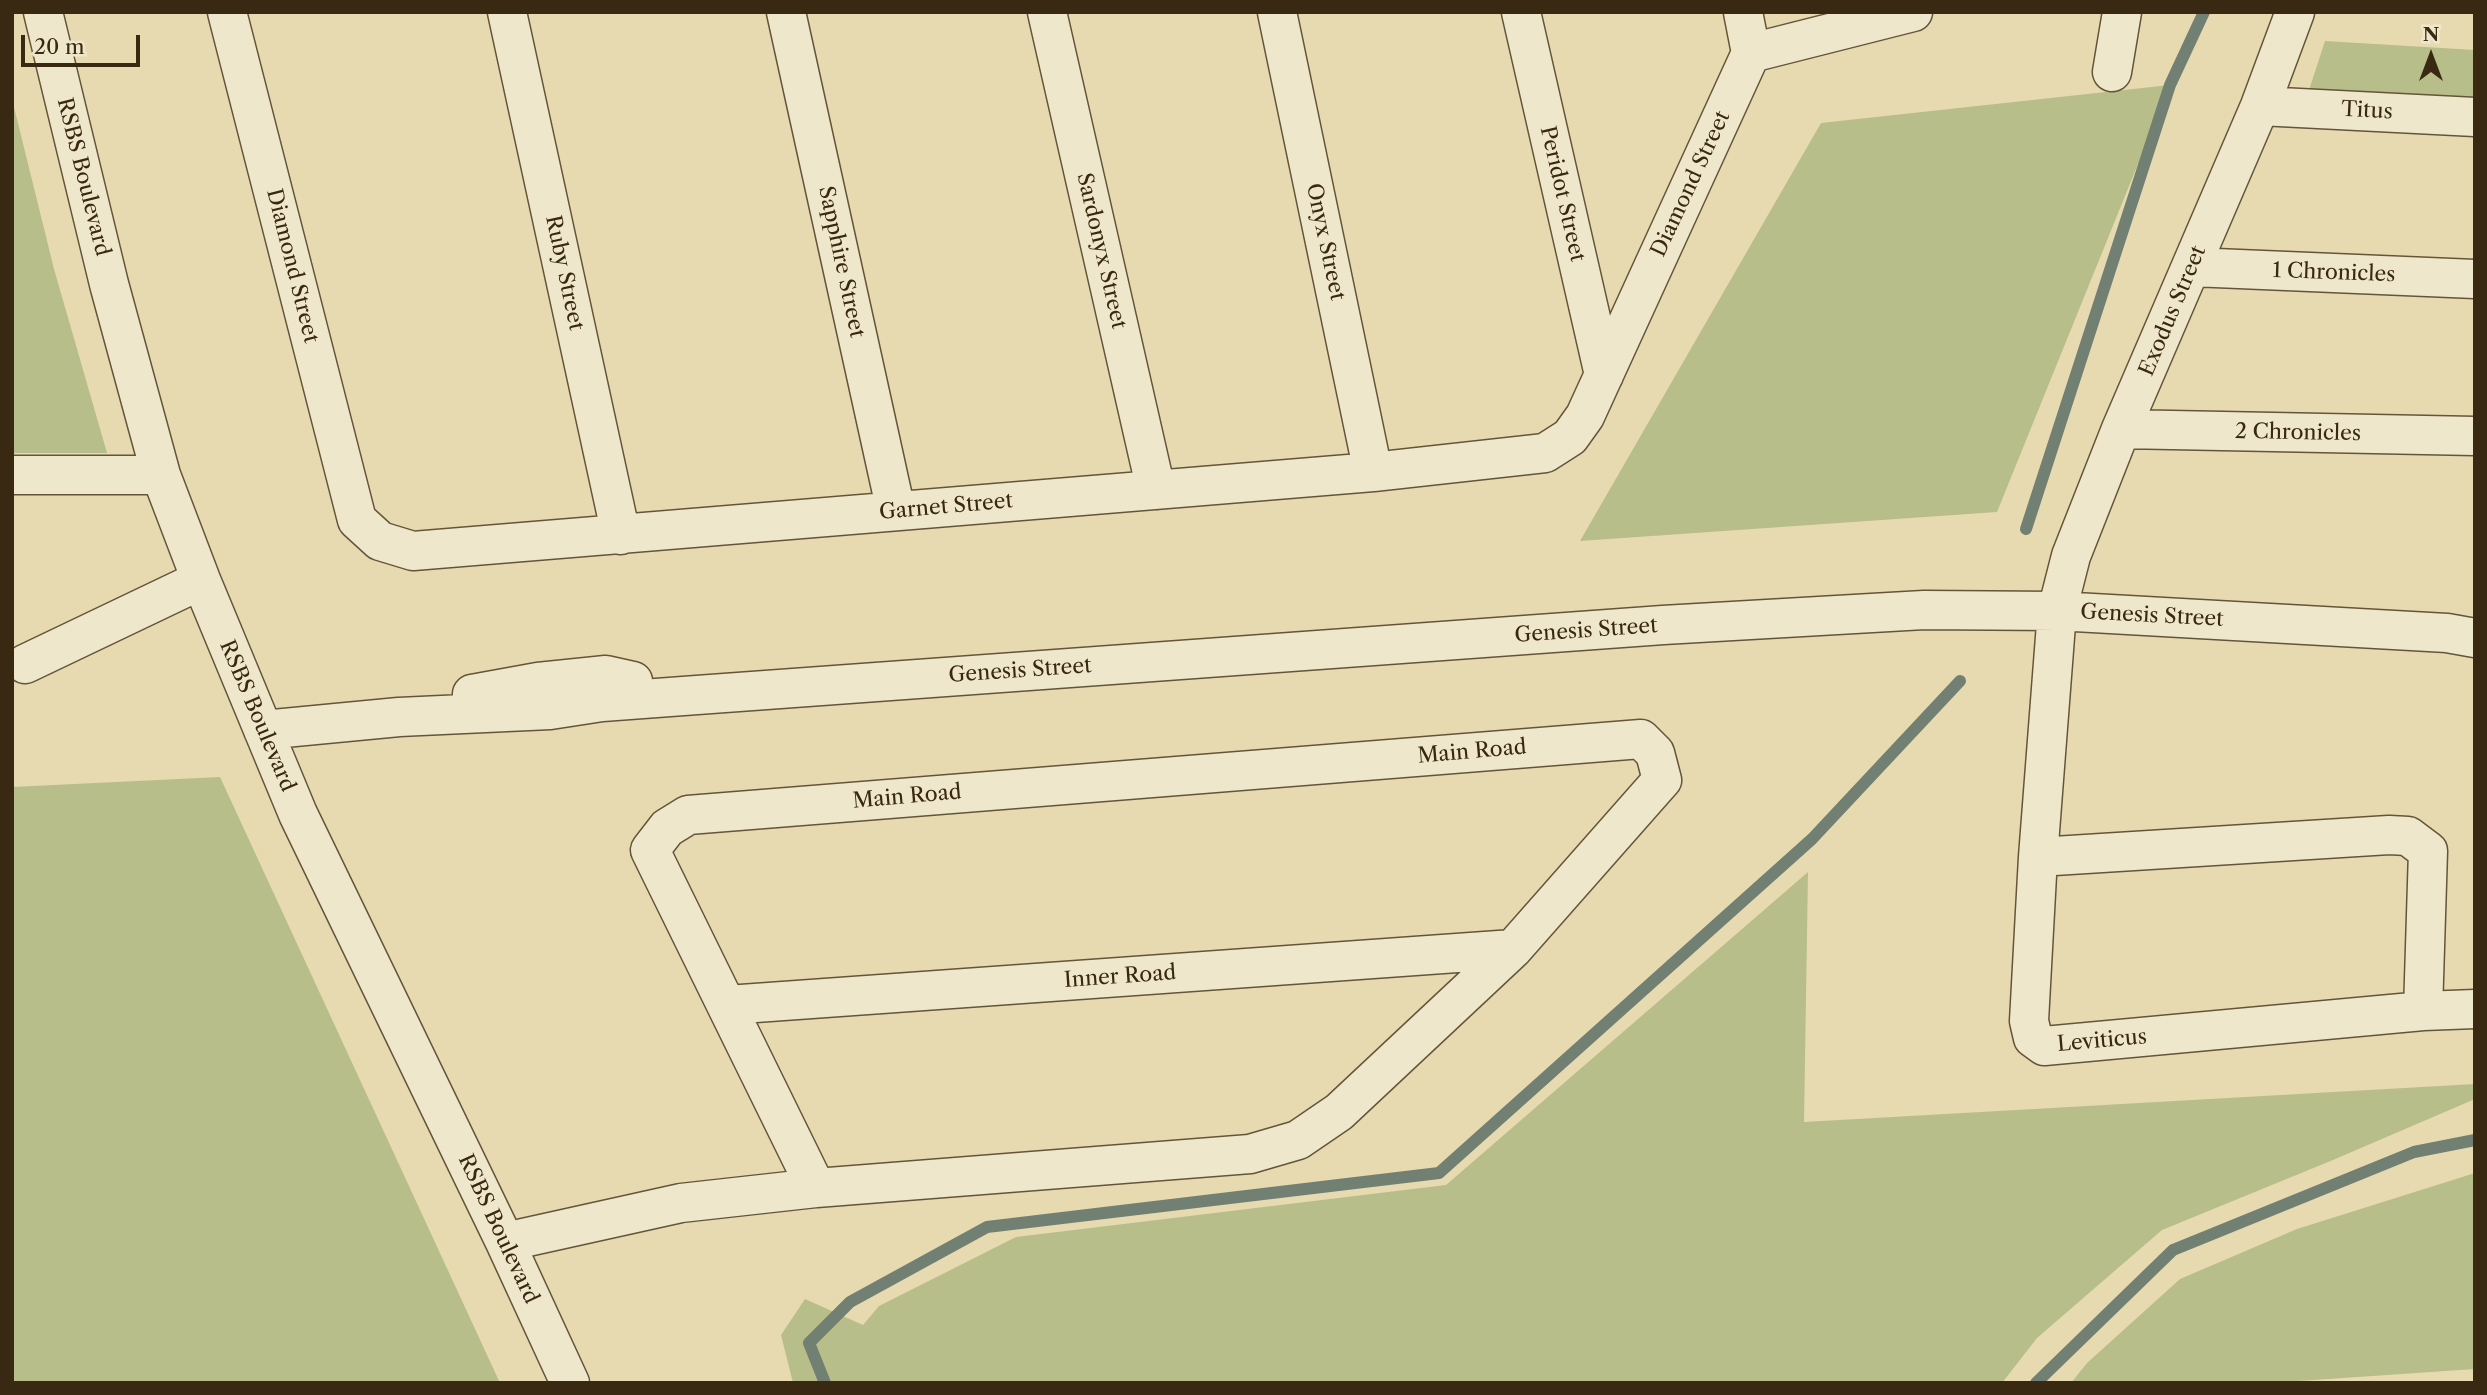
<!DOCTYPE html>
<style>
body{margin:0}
#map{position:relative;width:2487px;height:1395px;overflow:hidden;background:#e7dab1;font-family:"Libre Caslon Text",serif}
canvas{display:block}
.frame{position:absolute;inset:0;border:14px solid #392912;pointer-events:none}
.north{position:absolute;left:2396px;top:21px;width:70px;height:70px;-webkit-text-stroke:5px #efe7cc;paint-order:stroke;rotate:0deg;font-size:19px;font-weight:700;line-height:28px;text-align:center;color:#392912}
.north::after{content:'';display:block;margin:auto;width:24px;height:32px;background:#392912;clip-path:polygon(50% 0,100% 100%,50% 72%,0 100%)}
.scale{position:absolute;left:21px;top:35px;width:119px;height:32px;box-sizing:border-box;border:4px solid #392912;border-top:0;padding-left:9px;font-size:21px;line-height:24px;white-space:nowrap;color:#392912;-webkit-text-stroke:5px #efe7cc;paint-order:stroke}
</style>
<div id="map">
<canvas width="2487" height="1395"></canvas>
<div class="frame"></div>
<div class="north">N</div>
<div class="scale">20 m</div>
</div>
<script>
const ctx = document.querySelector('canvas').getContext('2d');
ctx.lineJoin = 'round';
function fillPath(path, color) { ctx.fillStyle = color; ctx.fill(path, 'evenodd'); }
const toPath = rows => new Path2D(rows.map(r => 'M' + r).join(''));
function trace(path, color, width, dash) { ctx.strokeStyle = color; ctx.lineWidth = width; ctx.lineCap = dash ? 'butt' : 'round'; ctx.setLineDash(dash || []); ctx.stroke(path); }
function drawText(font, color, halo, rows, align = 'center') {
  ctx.font = font + ' "Libre Caslon Text",serif'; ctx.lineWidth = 6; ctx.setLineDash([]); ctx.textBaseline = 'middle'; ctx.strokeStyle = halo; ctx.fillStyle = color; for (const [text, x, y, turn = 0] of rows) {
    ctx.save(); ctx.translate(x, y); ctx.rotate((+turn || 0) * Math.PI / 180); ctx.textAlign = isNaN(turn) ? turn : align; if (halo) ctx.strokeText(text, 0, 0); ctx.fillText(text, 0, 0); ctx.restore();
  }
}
fillPath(toPath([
 [2325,41,2475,50,2475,102,2309,90],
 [2170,85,1997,512,1580,541,1821,123],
 [12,99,54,269,107,453,12,453],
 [220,777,500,1383,12,1383,12,787],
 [1808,872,1804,1122,2475,1084,2475,1099,2333,1160,2162,1230,2037,1338,2002,1383,793,1383,781,1335,805,1299,863,1325,879,1306,1016,1237,1446,1185],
 [2475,1173,2475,1369,2270,1383,2071,1383,2087,1363,2180,1279,2297,1229]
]), '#b8be89');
trace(toPath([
 [2026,529,2170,85,2204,12],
 [825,1383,809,1343,850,1302,987,1227,1439,1173,1812,839,1960,681],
 [2036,1383,2173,1250,2414,1152,2475,1140]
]), '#727f73', 12);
const minor = toPath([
 [43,12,109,284,161,475,201,580,298,814,505,1242,570,1383],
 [227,12,357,520,380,541,413,551,1373,472,1545,453,1570,437,1585,416,1751,53,1913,12],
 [507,12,621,535],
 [786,12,896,511],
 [1047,12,1156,490],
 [1277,12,1373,472],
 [1521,12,1604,375],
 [1743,12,1751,53],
 [2295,12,2260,106,2121,429,2071,556,2057,611,2038,857,2029,1021,2033,1038,2044,1046,2423,1011,2475,1009],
 [2112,72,2122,12],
 [2260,106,2475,117],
 [2192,267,2475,279],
 [2121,429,2475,436],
 [12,475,161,475],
 [25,664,201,580],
 [472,694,538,682,606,675,633,681],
 [263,730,399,717,550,710,602,702,697,695,1663,625,1924,610,2057,611,2447,633,2475,638],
 [2038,857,2389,835,2408,836,2428,851,2423,1011],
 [727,1005,1513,949],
 [505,1242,681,1203,816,1188,1250,1154,1298,1140,1339,1112,1513,949,1662,780,1655,753,1641,739,688,815,667,828,650,850,816,1188]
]);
trace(minor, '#64553a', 41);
trace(minor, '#efe7cc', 38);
drawText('21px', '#392912', '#efe7cc', [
 ["Titus",2367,111,3],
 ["RSBS Boulevard",83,177,76],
 ["Diamond Street",1691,184,-65],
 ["Peridot Street",1562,194,77],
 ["Onyx Street",1325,242,78],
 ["Sardonyx Street",1101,251,77],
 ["Sapphire Street",841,262,78],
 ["Diamond Street",292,266,76],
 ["Ruby Street",564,273,78],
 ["1 Chronicles",2334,273,2],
 ["Exodus Street",2173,311,-67],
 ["2 Chronicles",2298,433,1],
 ["Garnet Street",946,507,-5],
 ["Genesis Street",2152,616,3],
 ["Genesis Street",1586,631,-4],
 ["Genesis Street",1020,671,-4],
 ["RSBS Boulevard",257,716,67],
 ["Main Road",1472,752,-5],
 ["Main Road",907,797,-5],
 ["Inner Road",1120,977,-4],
 ["Leviticus",2102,1041,-5],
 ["RSBS Boulevard",498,1229,65]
]);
</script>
